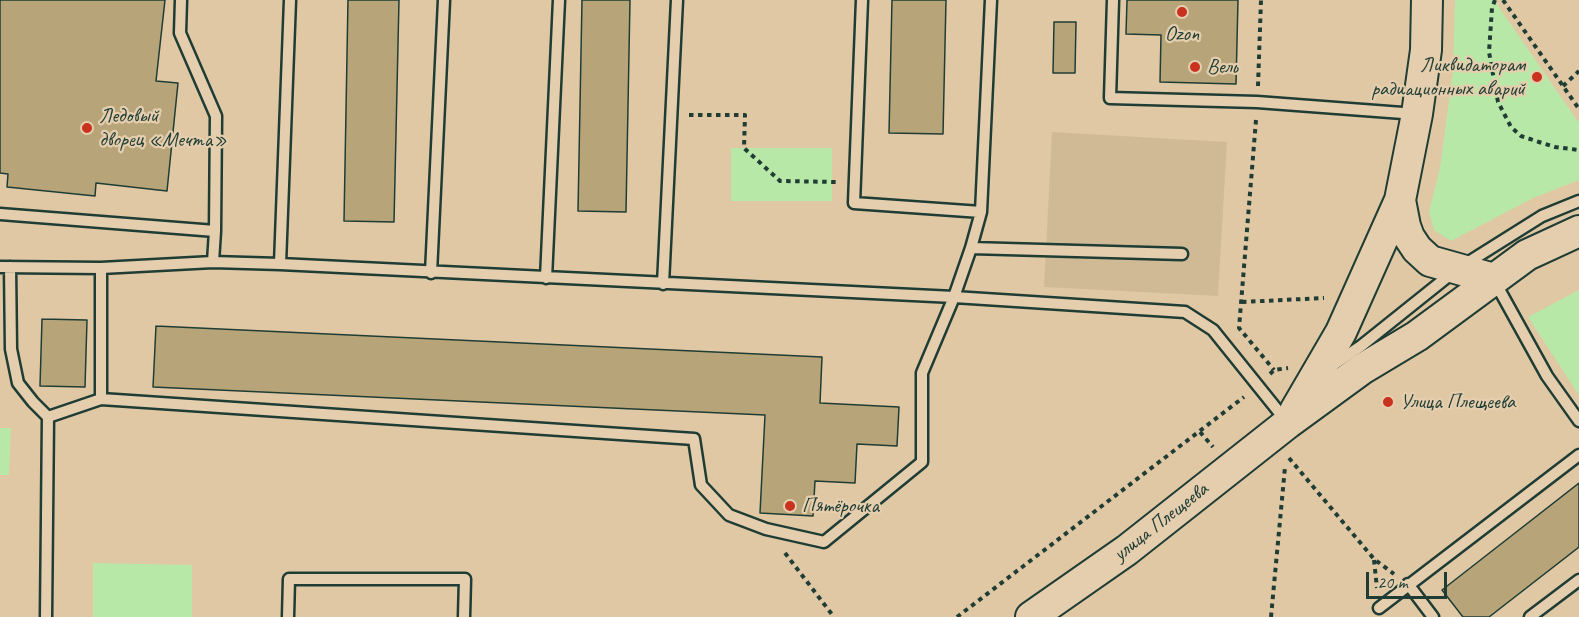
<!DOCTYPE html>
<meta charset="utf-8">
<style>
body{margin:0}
#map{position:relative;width:1579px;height:617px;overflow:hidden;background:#e0c8a5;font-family:Caveat,sans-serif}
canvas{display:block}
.scale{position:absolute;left:1366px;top:572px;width:81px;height:27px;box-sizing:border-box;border:3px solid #1f3d34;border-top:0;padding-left:8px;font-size:18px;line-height:21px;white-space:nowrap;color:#1f3d34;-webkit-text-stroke:4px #e5ceae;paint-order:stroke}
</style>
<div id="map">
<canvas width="1579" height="617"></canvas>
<div class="scale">20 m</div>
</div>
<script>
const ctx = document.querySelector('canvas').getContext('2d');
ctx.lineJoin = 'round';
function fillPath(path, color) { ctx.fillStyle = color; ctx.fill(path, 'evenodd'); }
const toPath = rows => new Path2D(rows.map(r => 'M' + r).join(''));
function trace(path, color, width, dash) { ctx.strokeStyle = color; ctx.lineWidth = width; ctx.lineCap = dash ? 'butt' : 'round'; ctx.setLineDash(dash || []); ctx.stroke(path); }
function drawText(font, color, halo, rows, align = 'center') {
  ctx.font = font + ' Caveat,sans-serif'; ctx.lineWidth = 4.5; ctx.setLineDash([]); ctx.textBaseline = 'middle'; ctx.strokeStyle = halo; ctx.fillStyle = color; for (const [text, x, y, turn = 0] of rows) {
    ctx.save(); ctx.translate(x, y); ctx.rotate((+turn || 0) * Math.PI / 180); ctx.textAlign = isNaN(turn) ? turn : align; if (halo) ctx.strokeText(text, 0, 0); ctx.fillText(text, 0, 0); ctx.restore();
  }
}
fillPath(toPath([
 [1052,132,1227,142,1218,296,1044,287]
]), '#d0ba96');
fillPath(toPath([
 [1455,0,1494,0,1579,123,1579,180,1533,198,1451,241,1434,230,1429,212,1440,168,1453,72],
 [731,148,832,148,832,201,731,201],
 [1579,290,1579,395,1528,317],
 [0,428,11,428,9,475,0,475],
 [93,563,192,565,192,617,93,617]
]), '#b8e8a7');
const building = toPath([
 [0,0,165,0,156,81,178,83,167,191,96,183,95,196,7,187,8,174,0,173,0,0],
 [348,0,399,0,394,222,344,221,348,0],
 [582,0,630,0,626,212,578,211,582,0],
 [892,0,946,0,943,134,889,133,892,0],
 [1127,0,1238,0,1236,84,1160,82,1161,35,1126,34,1127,0],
 [1054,22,1076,22,1075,73,1053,73,1054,22],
 [42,319,87,320,85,387,40,386,42,319],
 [156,326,822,357,820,403,899,407,897,446,857,444,855,483,815,481,813,516,760,513,765,415,153,387,156,326],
 [1579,483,1579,547,1489,617,1463,617,1442,590,1579,483]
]);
fillPath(building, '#b7a479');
trace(building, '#1f3d34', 1.5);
const service = toPath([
 [181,0,180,33,216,116,215,231],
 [862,0,854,203,981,212],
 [1113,0,1110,98,1257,102,1416,114],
 [0,214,215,231,213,262],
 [971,248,1182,254],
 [280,264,290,0],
 [0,267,101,268,213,262,280,264,954,297,1185,312,1213,330,1287,422],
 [10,267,11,349,18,383,33,402,48,417,46,617],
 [431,273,444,0],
 [546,278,559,0],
 [1495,282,1547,376,1579,421],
 [663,284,677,0],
 [1333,365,1361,346,1456,270,1542,216,1579,201],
 [101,399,694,439,701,485,729,515,766,529,824,542,922,462,922,373,954,297,971,248,981,212,991,0],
 [48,417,101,399,101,268],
 [1408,584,1433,617],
 [1379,608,1579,455],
 [288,617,289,579,465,579,464,617],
 [1530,617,1579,580]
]);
const secondary = toPath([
 [1400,200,1405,226,1409,237,1417,249,1430,261,1494,279],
 [1295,411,1341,332,1400,200,1417,114,1426,50,1427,0],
 [1031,617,1127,550,1288,423,1362,369,1417,336,1527,255,1579,231]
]);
trace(service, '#1f3d34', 15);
trace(secondary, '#1f3d34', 34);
trace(toPath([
 [1495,0,1492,8,1489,52,1498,102,1511,127,1521,136,1539,142,1555,147,1579,150],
 [1503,0,1579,109],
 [1258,86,1261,0],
 [1563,86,1579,71],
 [689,115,745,115,744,148,780,181,836,182],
 [1256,120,1239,328,1274,370],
 [1242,302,1324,298],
 [1270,374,1274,370,1288,368],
 [1200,432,1213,447],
 [1289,458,1374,559,1394,574],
 [785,553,834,617],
 [1374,560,1377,588],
 [957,617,1244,397],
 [1271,617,1285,467]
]), '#1f3d34', 4, [4.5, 4.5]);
trace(service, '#e5ceae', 10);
trace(secondary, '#e5ceae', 30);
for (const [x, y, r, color] of [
 [1182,12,6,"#c8321e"],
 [1195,67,6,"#c8321e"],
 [1537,77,6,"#c8321e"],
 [87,128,6,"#c8321e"],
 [1388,402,6,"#c8321e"],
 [790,506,6,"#c8321e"]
]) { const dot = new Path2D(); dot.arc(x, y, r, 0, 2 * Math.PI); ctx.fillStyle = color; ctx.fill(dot); trace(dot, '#e5ceae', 2); }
drawText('21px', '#1f3d34', '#e5ceae', [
 ["Ozon",1182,34,"center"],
 ["Ликвидаторам",1525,65,"right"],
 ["радиационных аварий",1525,89,"right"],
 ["Вель",1207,67],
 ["Ледовый",99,116],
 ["дворец «Мечта»",99,140],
 ["Улица Плещеева",1400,402],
 ["Пятёрочка",802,506]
], 'left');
drawText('21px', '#1f3d34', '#e5ceae', [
 ["улица Плещеева",1161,522,-38]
]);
</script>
